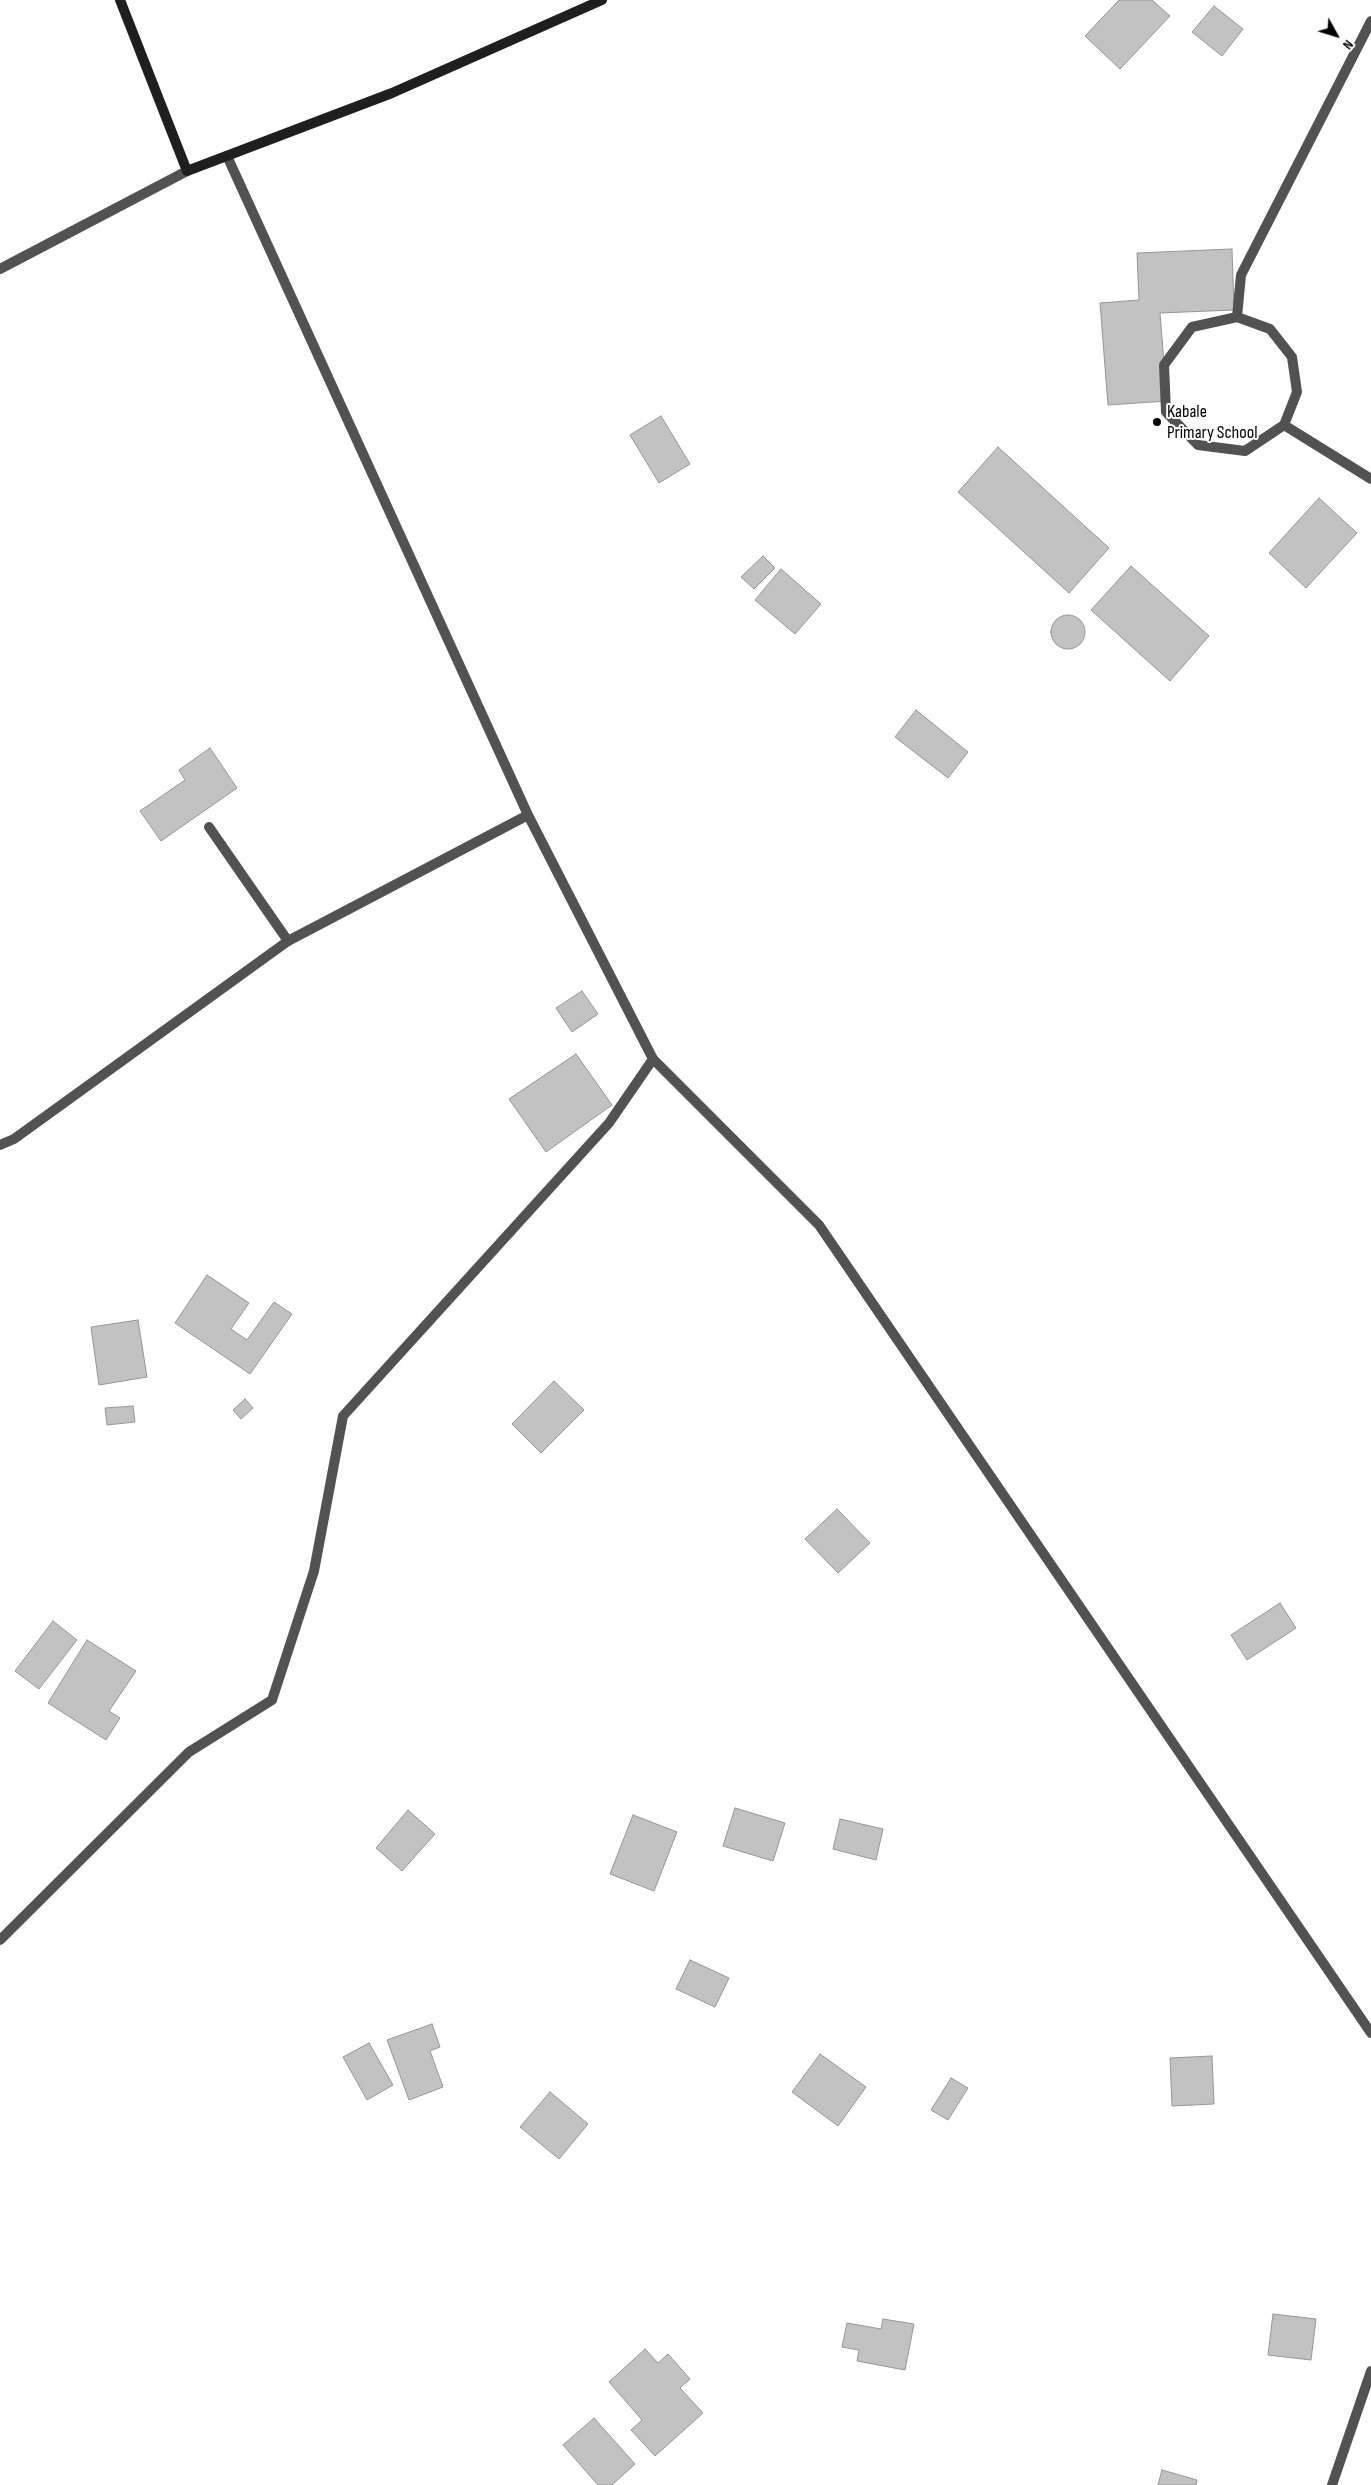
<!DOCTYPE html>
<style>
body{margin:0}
#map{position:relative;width:1371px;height:2485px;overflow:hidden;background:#fff;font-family:"Sofia Sans Condensed",sans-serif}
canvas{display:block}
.north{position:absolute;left:1311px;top:10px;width:50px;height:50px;-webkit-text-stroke:4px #fff;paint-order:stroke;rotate:129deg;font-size:14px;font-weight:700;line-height:20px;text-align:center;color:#000}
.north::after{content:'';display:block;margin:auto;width:18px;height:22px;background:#000;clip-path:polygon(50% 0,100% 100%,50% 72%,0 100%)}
</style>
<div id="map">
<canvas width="1371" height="2485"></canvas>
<div class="north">N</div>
</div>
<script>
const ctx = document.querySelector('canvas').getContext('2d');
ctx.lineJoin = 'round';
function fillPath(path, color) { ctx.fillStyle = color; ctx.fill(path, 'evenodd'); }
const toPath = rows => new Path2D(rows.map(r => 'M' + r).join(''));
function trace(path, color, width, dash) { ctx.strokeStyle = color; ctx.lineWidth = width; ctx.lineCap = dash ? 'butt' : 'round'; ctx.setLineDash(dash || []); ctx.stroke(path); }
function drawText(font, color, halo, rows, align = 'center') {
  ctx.font = font + ' "Sofia Sans Condensed",sans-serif'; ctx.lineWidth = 4; ctx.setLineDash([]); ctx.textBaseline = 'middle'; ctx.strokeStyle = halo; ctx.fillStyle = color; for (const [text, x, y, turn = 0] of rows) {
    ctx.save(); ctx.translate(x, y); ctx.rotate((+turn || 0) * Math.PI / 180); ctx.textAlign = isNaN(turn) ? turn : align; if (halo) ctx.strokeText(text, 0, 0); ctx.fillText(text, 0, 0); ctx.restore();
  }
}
const building = toPath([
 [1119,0,1152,0,1170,16,1120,69,1085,36,1119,0],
 [1214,6,1243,29,1222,56,1192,32,1214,6],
 [1232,249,1234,310,1160,313,1167,401,1108,405,1100,303,1139,300,1137,253,1232,249],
 [661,416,690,464,659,483,630,435,661,416],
 [998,447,1109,548,1069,593,958,492,998,447],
 [1319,498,1357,533,1306,588,1269,553,1319,498],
 [763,556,775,568,754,589,741,577,763,556],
 [1131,566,1209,636,1170,681,1091,610,1131,566],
 [781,569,821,604,795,634,755,600,781,569],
 '1051 632a17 17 0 1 1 34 0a17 17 0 1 1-34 0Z',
 [916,710,968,752,948,778,895,737,916,710],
 [210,748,237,788,161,841,140,811,185,780,179,770,210,748],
 [582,991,598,1014,572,1032,556,1008,582,991],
 [576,1054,612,1105,546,1152,509,1099,576,1054],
 [207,1275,249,1303,231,1329,247,1340,274,1302,292,1314,250,1374,175,1323,207,1275],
 [138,1320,147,1377,99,1385,91,1327,138,1320],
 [554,1381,584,1410,541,1453,512,1424,554,1381],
 [245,1399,253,1408,241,1419,233,1410,245,1399],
 [133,1406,135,1422,107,1425,105,1408,133,1406],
 [837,1509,870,1543,838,1573,805,1539,837,1509],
 [1280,1603,1296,1628,1247,1660,1231,1635,1280,1603],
 [53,1621,77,1640,39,1689,15,1671,53,1621],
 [87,1640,136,1671,109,1711,120,1718,106,1740,48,1703,87,1640],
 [735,1808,785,1823,773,1861,723,1846,735,1808],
 [408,1810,435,1834,402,1871,376,1848,408,1810],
 [633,1815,677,1832,654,1891,610,1874,633,1815],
 [840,1819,883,1829,876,1860,833,1849,840,1819],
 [690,1960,729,1978,715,2007,676,1989,690,1960],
 [432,2024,440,2047,430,2051,443,2087,409,2100,387,2040,432,2024],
 [369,2043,393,2085,367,2100,343,2057,369,2043],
 [820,2054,866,2087,838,2126,792,2092,820,2054],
 [1212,2056,1214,2104,1172,2106,1170,2058,1212,2056],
 [951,2078,968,2088,948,2120,931,2110,951,2078],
 [550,2092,588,2124,559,2159,520,2127,550,2092],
 [1273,2314,1316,2319,1311,2360,1268,2355,1273,2314],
 [883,2319,914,2324,905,2370,857,2361,859,2350,842,2347,847,2323,881,2329,883,2319],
 [645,2349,658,2363,668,2354,690,2379,680,2388,703,2413,655,2456,631,2430,642,2420,609,2382,645,2349],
 [594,2418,635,2464,612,2485,598,2485,563,2445,594,2418],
 [1162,2470,1197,2480,1196,2485,1158,2485,1162,2470]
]);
fillPath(building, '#c2c2c2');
trace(building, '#969696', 1);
trace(toPath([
 [1237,317,1270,329,1292,357,1297,392,1284,425,1245,451,1198,445,1166,412,1164,365,1192,327,1237,317],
 [1237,317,1241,275,1371,21],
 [1284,425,1371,479],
 [209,827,288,941]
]), '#525252', 10);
trace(toPath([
 [227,156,528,815,653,1059,819,1225,1371,2033],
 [0,269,187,171],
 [0,1145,14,1139,288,941,528,815],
 [0,1940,189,1752,272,1700,314,1571,343,1416,609,1123,653,1059],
 [1332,2485,1371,2371]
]), '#525252', 10);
trace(toPath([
 [120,0,187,171,392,93,602,0]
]), '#1f1f1f', 10);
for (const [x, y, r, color] of [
 [1157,422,5,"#000"]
]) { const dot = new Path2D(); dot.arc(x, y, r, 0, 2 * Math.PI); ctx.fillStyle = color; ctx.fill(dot); trace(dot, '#fff', 2); }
drawText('18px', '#000', '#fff', [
 ["Kabale",1167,412],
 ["Primary School",1167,433]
], 'left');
</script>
